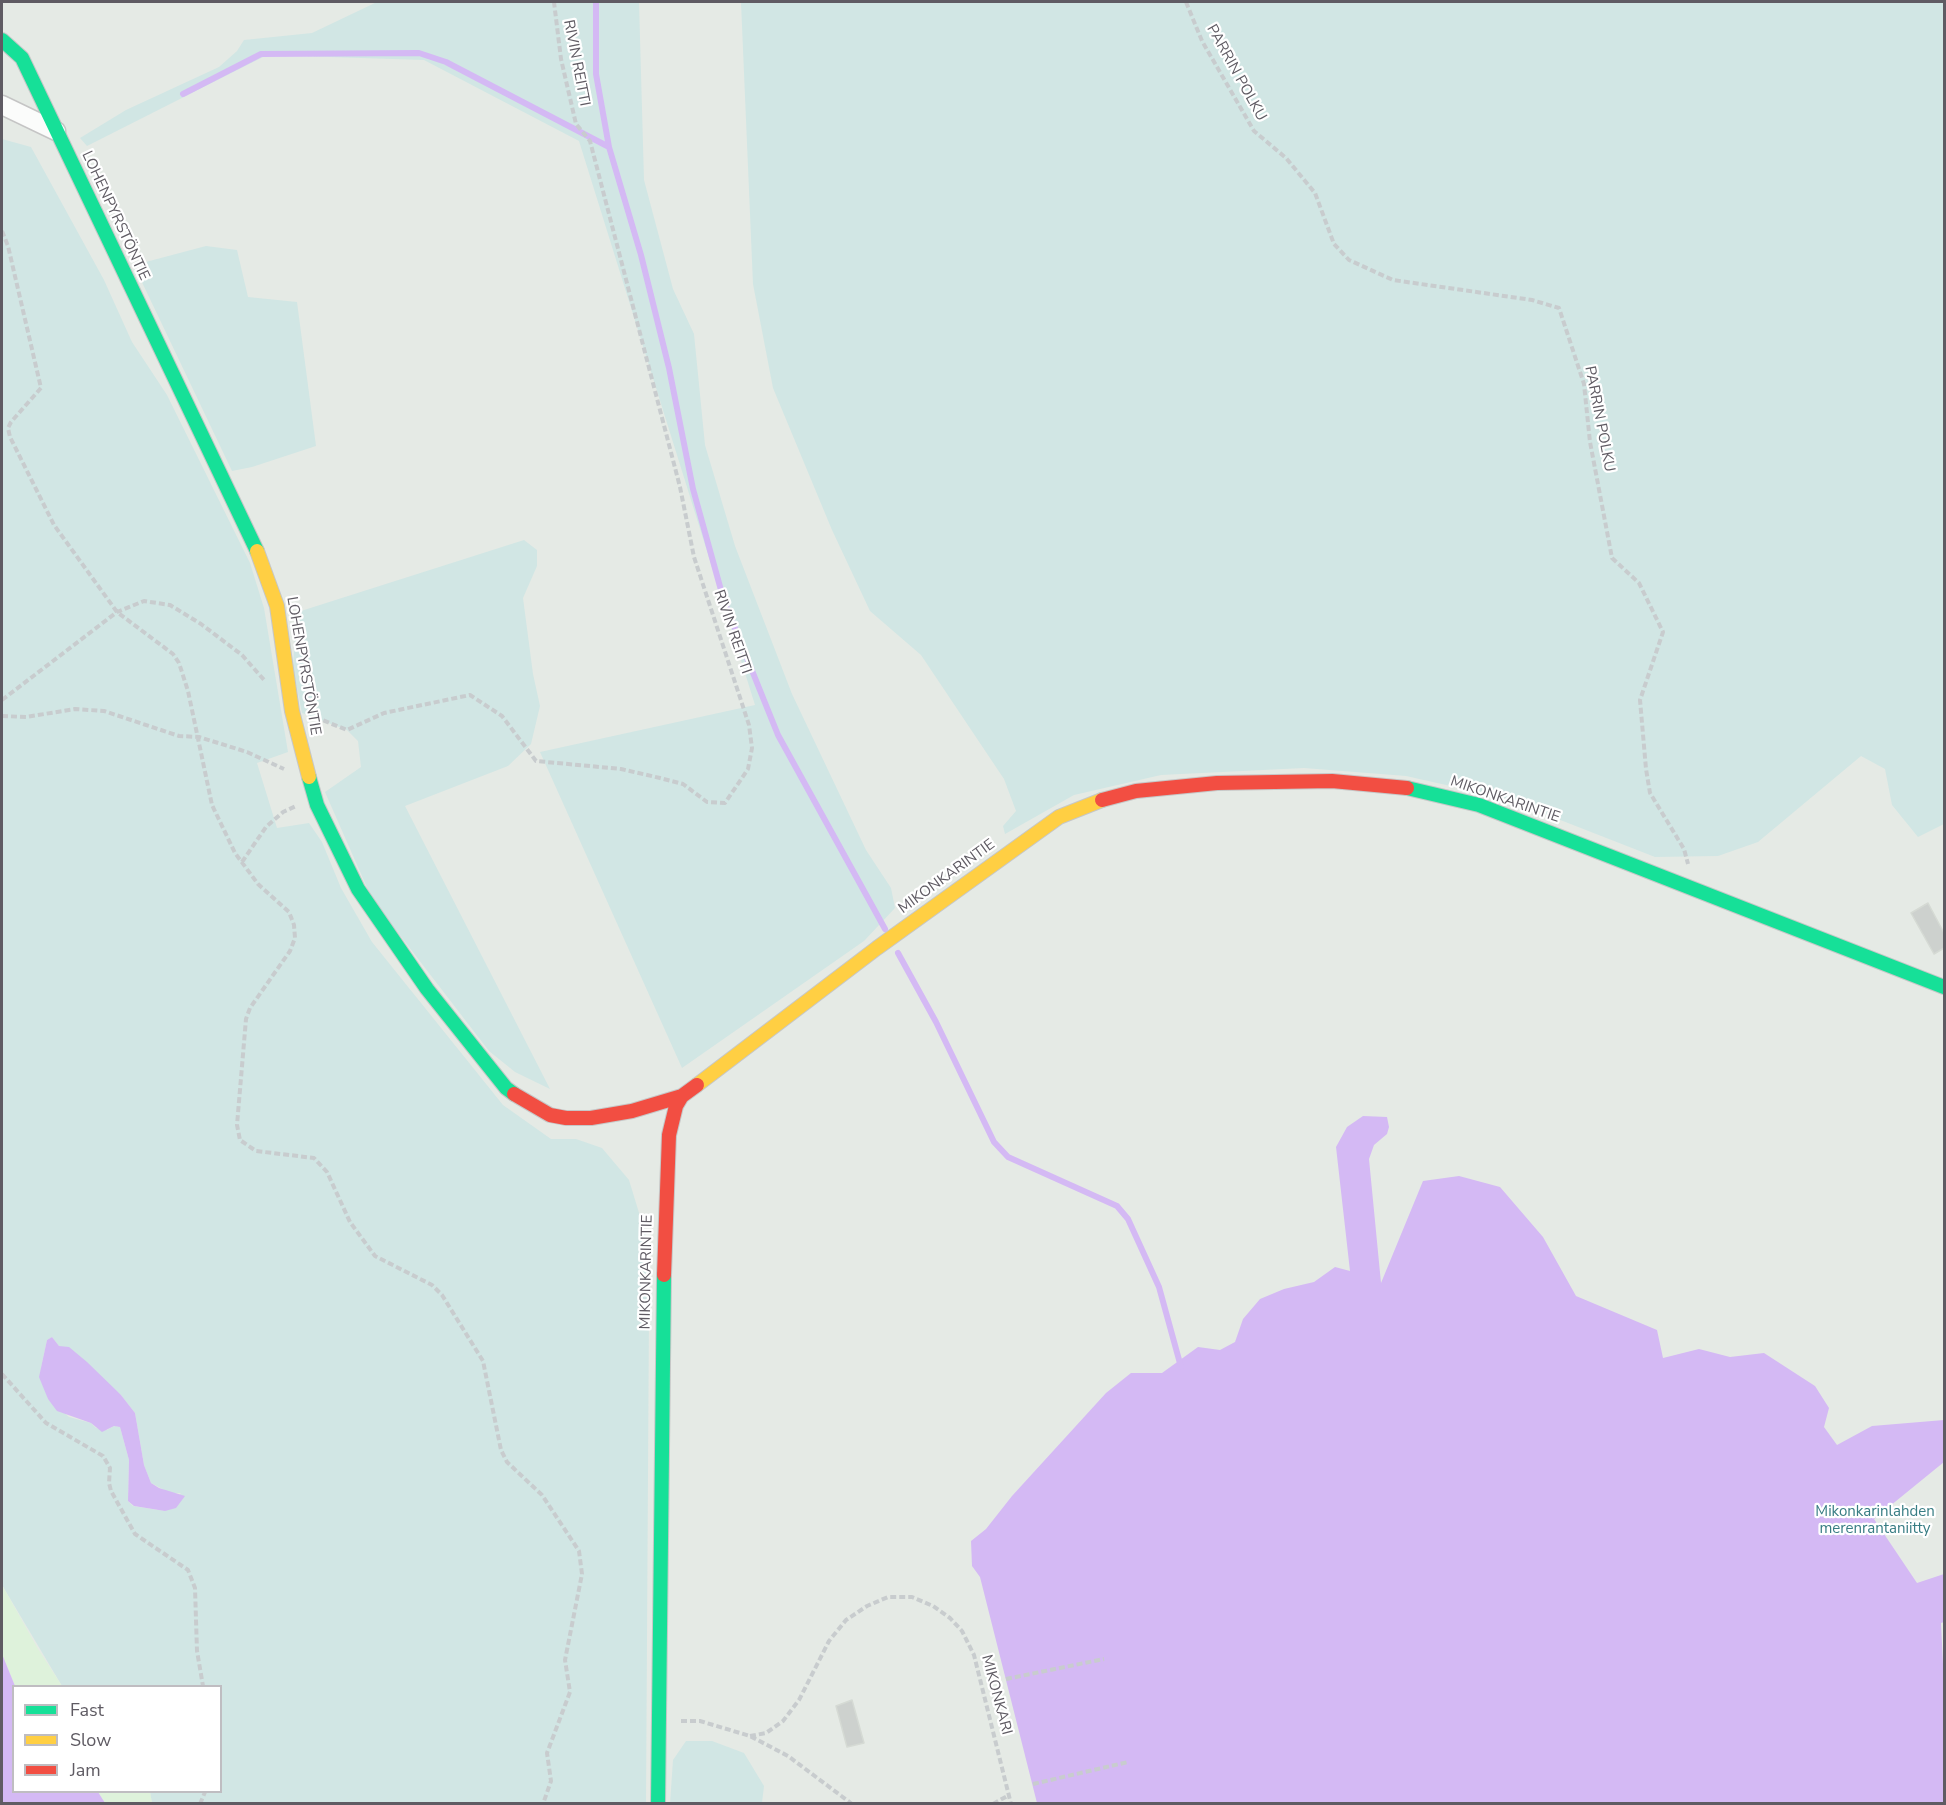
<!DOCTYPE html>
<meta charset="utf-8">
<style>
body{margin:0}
#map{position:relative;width:1946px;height:1805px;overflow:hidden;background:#e5eae5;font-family:"Nunito Sans",sans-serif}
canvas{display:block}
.frame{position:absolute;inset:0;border:3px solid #5f5b63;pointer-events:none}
.legend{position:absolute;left:12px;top:1685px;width:210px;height:108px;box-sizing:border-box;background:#fff;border:2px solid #bfbdc1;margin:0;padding:8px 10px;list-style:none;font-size:18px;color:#5f5b63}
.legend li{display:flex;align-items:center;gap:12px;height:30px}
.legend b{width:30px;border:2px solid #bfbdc1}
</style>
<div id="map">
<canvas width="1946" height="1805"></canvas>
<div class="frame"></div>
<ul class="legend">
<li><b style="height:8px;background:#16e098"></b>Fast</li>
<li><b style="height:8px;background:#ffcf43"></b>Slow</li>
<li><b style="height:8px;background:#f24e42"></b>Jam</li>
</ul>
</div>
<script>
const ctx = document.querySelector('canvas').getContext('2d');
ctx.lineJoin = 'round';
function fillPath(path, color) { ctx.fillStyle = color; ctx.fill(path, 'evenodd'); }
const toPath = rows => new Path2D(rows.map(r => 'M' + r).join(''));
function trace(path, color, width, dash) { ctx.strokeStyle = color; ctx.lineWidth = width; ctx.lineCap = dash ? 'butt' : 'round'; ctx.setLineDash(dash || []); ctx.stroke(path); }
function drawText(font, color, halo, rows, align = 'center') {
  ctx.font = font + ' "Nunito Sans",sans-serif'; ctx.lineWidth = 4.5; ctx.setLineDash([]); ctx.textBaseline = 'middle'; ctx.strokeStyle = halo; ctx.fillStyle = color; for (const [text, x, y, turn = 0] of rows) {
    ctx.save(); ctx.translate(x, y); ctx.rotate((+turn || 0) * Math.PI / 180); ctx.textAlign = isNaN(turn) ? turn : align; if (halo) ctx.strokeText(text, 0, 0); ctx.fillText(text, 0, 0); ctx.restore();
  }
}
fillPath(toPath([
 [377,2,639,2,644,180,673,289,694,334,705,445,735,546,792,694,866,850,891,888,895,908,864,941,682,1068,540,752,755,705,579,141,424,60,267,55,87,146,80,138,126,110,219,67,237,51,244,40,312,33],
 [741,2,1944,2,1944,824,1918,837,1892,805,1885,769,1861,756,1758,842,1718,856,1655,857,1504,798,1406,776,1304,768,1161,775,1074,795,1005,834,1003,826,1016,811,1004,779,921,655,870,611,832,530,773,388,753,284],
 [2,139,31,147,104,280,132,342,167,395,250,563,264,608,288,752,257,763,277,828,309,823,322,842,341,888,372,942,503,1105,551,1139,576,1139,602,1148,629,1180,647,1239,649,1309,646,1803,152,1803,150,1792,220,1792,220,1686,62,1686,2,1585],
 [52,1337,59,1346,121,1395,135,1413,144,1465,151,1483,170,1493,181,1493,165,1511,133,1506,128,1501,129,1460,120,1427,114,1426,107,1430,96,1428,91,1423,69,1417,48,1399,41,1368,47,1340],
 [206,246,237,250,248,297,297,302,316,446,252,467,232,471,139,276,142,263],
 [524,540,537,550,537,566,523,598,533,674,540,706,531,744,508,766,405,806,550,1089,515,1072,489,1051,372,899,325,792,361,767,358,741,347,730,302,713,293,668,295,635,301,611],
 [686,1741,712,1741,744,1753,764,1786,762,1803,670,1804,673,1760]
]), '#d1e6e4');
fillPath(toPath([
 [2,1585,38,1649,62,1686,15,1686,2,1654],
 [98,1792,150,1792,152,1803,105,1803]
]), '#def2db');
fillPath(toPath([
 [1363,1116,1387,1117,1389,1127,1387,1134,1374,1145,1369,1159,1381,1283,1423,1181,1459,1176,1500,1187,1543,1237,1576,1296,1657,1330,1663,1358,1699,1349,1730,1357,1764,1353,1815,1386,1829,1408,1824,1427,1837,1445,1872,1426,1944,1420,1944,1462,1874,1519,1917,1583,1944,1574,1944,1622,1941,1623,1944,1685,1944,1803,1037,1803,980,1577,972,1566,971,1541,986,1529,1012,1496,1106,1393,1131,1373,1162,1373,1198,1347,1220,1350,1235,1342,1243,1319,1260,1299,1284,1289,1314,1282,1335,1267,1350,1271,1336,1147,1347,1127],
 [52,1337,59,1346,69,1347,87,1362,121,1395,135,1413,144,1465,151,1483,159,1488,185,1496,176,1508,165,1511,134,1506,128,1501,129,1460,120,1427,114,1426,102,1432,91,1423,57,1411,48,1399,39,1377,47,1340],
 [2,1654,15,1686,14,1792,98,1792,105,1803,2,1803]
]), '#d4b9f4');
trace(toPath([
 [596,2,596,74,609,147],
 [183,94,261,54,419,53,446,62,609,147,641,255,669,368,693,489,724,601,778,735,885,929],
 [898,953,936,1022,994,1142,1008,1157,1117,1206,1128,1219,1159,1287,1181,1367]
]), '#d4b9f4', 6);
const building = toPath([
 [1928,903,1944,933,1944,948,1934,954,1911,913,1928,903],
 [852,1700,864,1743,847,1747,836,1706,852,1700]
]);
fillPath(building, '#cdd1ce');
trace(building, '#d5dad4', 1.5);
const street = toPath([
 [2,105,56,131]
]);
const fast = toPath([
 [2,40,22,58,257,551],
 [309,777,317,805,358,889,427,989,506,1088,514,1094],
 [1407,788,1479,805,1944,987],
 [658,1804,664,1275]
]);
const slow = toPath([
 [257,551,277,606,292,711,309,777],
 [697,1085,877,948,1059,817,1102,800]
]);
const jam = toPath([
 [1102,800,1136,791,1217,783,1332,781,1407,788],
 [514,1094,550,1115,566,1118,591,1118,632,1111,682,1096],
 [664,1275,669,1135,676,1106,682,1096,697,1085]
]);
trace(street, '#c5c5c5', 21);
trace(fast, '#c6c7c7', 16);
trace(slow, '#c6c7c7', 16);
trace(jam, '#c6c7c7', 16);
trace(toPath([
 [1186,2,1202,41,1254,131,1286,158,1315,193,1334,244,1349,260,1393,280,1532,300,1559,308,1584,384,1590,442,1612,558,1639,583,1663,632,1640,700,1646,769,1650,793,1684,849,1688,864],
 [2,231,8,246,41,388,11,422,8,428,10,437,54,525,117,612,173,654,179,663,188,691,212,805,235,853,258,884,289,912,294,925,295,938,290,951,250,1008,246,1019,237,1125,240,1140,256,1151,314,1158,327,1172,350,1222,375,1256,432,1285,442,1295,483,1361,501,1450,507,1462,542,1495,579,1551,582,1574,565,1660,570,1692,547,1753,551,1781,543,1804],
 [2,700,117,612,144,601,170,605,201,624,242,655,265,681],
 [2,716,26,717,75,709,104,711,179,736,199,737,247,752,284,769],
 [315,717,347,730,384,713,470,695,502,716,536,761,621,769,660,778,683,784,707,802,725,803,748,769,752,748,749,725,694,557,680,487,590,141,576,124,561,59,554,2],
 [242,862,266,827,283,812,296,806],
 [2,1374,46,1423,103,1456,110,1468,109,1483,111,1491,135,1534,188,1570,195,1588,197,1651,203,1686],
 [1006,1679,1104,1659],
 [681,1721,700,1721,750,1736,788,1756,852,1804],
 [750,1736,766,1733,783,1721,799,1700,829,1641,846,1620,867,1606,888,1597,912,1597,933,1606,950,1618,962,1631,974,1655,1011,1804],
 [1033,1784,1128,1762],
 [200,1804,205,1792],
 [993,1804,1009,1795]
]), '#c8ccce', 4, [6, 3]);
trace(street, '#fbfcfb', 18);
trace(fast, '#16e098', 14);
trace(slow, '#ffcf43', 14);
trace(jam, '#f24e42', 14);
drawText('15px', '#5f5b63', '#fff', [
 ["RIVIN REITTI",576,63,79],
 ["PARRIN POLKU",1236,73,61],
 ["LOHENPYRSTÖNTIE",115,216,65],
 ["PARRIN POLKU",1599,419,79],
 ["RIVIN REITTI",732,632,71],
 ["LOHENPYRSTÖNTIE",303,666,80],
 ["MIKONKARINTIE",1505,800,19],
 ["MIKONKARINTIE",947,877,-36],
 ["MIKONKARINTIE",647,1272,-89],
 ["MIKONKARI",996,1695,75]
]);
drawText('15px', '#387d84', '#fff', [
 ["Mikonkarinlahden",1875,1512],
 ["merenrantaniitty",1875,1529]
]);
</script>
